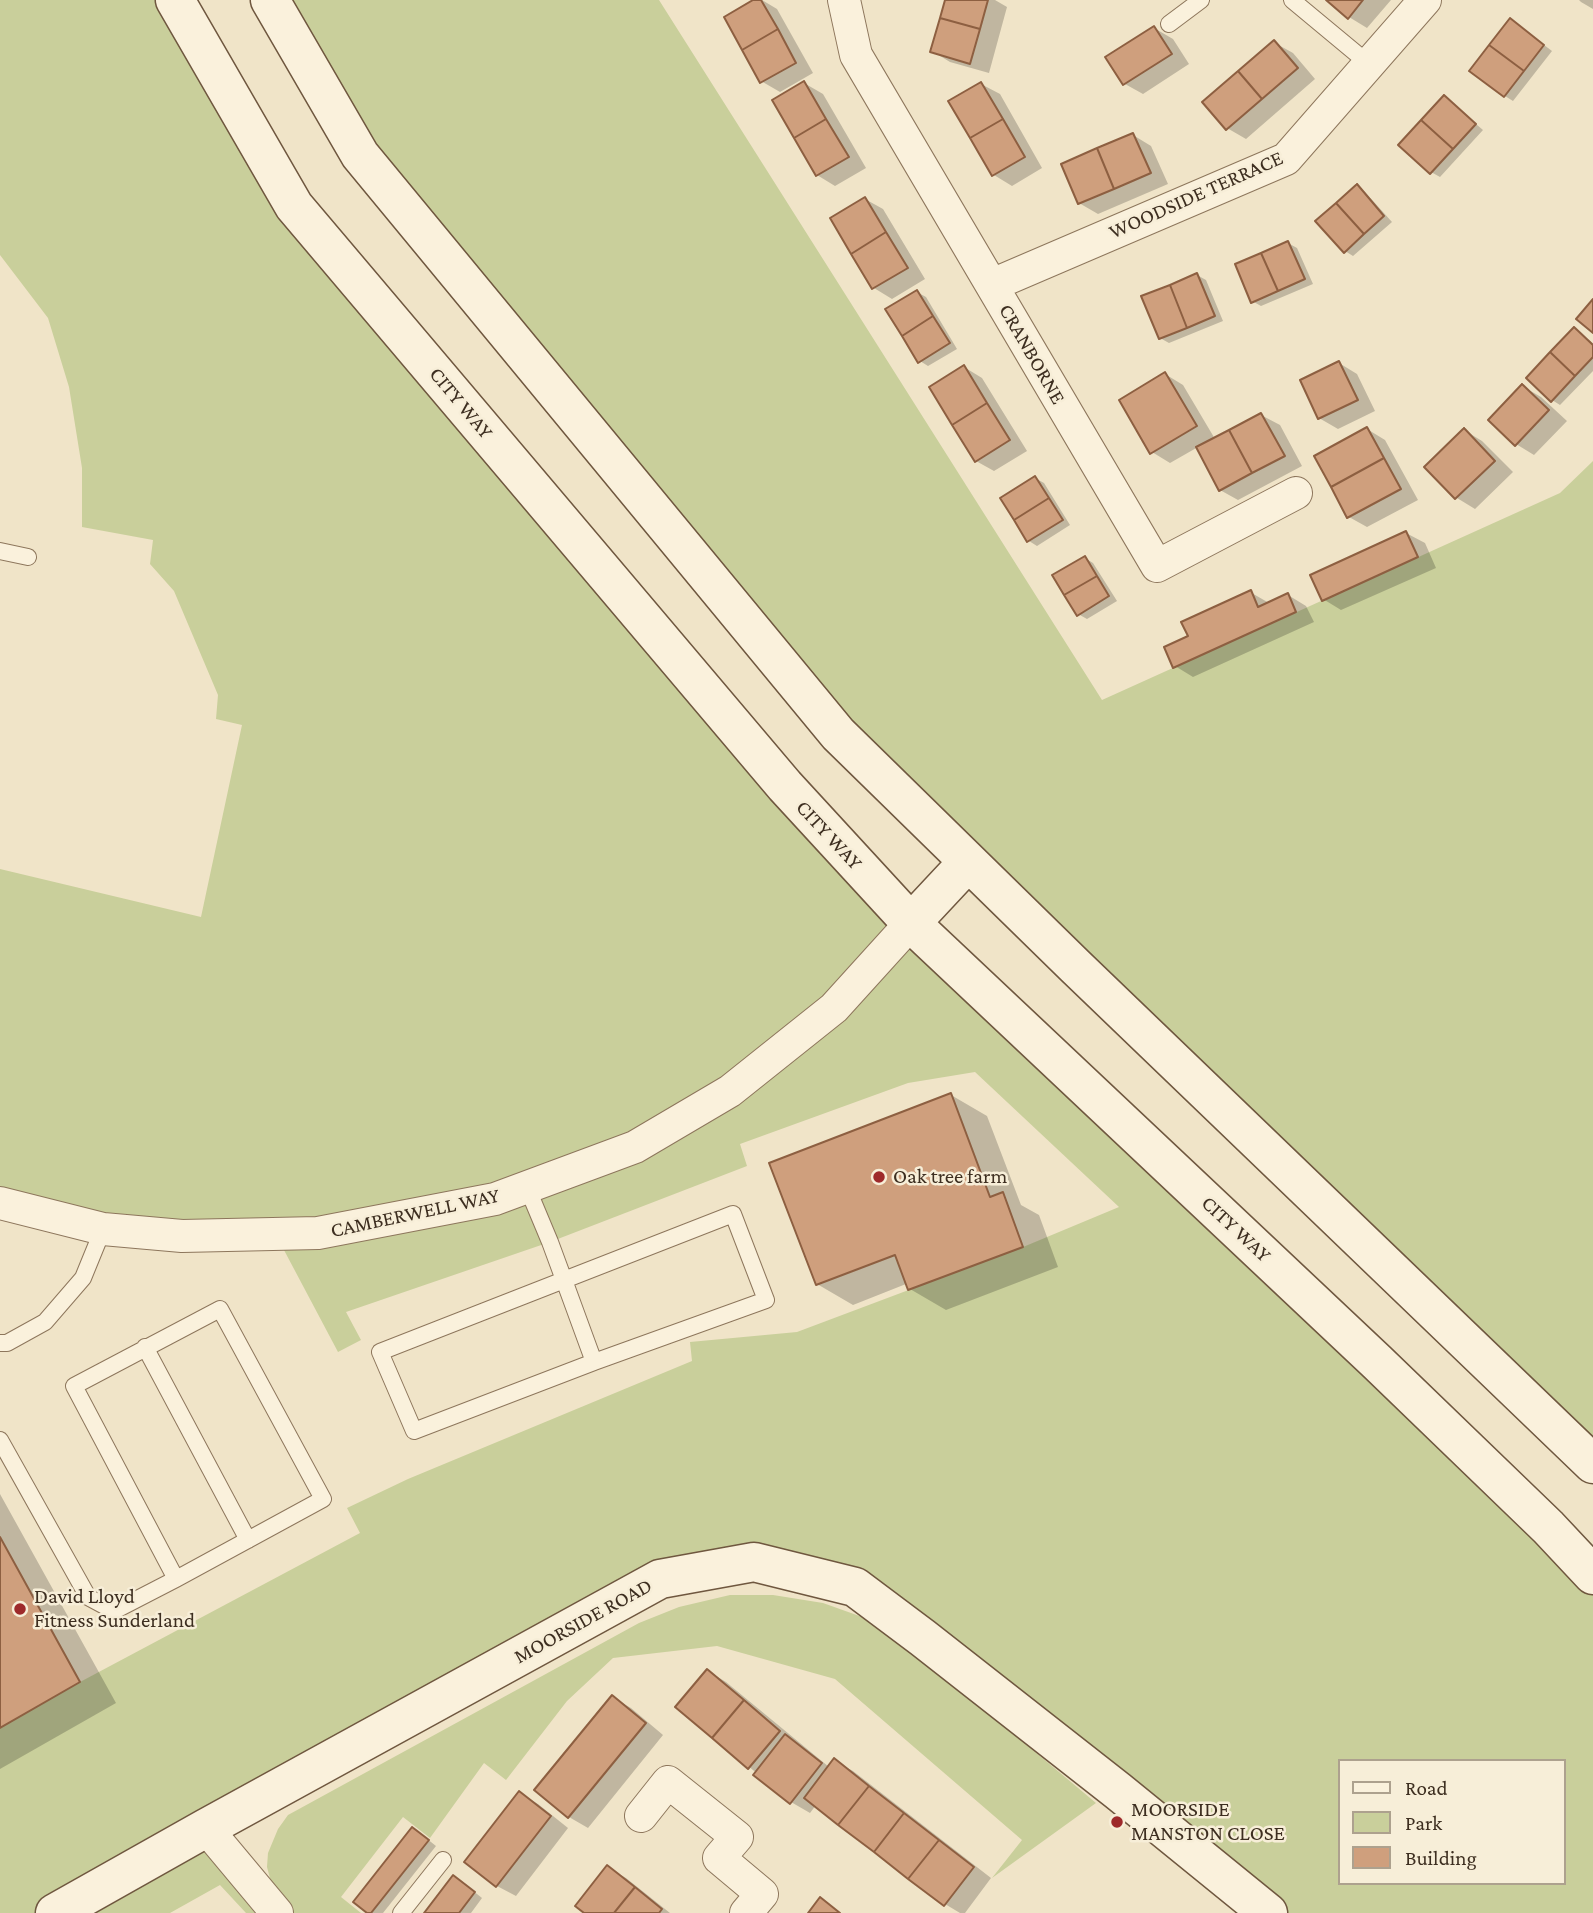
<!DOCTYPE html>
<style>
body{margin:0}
#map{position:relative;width:1593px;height:1913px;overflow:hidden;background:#f0e4c8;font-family:"Crimson Pro",serif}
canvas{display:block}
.legend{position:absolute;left:1338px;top:1759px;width:228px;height:126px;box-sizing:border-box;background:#f7eed8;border:2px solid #ada18e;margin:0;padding:9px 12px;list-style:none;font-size:21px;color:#3d2e20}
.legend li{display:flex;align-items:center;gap:14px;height:35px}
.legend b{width:35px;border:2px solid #ada18e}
</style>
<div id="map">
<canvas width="1593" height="1913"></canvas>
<ul class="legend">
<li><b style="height:9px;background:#faf1dc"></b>Road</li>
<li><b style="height:19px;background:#c9cf9b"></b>Park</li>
<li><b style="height:19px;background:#cf9f7d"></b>Building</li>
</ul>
</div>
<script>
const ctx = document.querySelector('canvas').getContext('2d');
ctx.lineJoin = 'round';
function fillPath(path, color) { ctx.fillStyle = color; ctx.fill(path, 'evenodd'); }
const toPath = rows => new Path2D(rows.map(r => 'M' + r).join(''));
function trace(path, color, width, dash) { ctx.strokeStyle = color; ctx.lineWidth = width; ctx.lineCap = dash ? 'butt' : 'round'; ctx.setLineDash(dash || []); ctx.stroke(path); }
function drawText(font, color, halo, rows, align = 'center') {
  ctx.font = font + ' "Crimson Pro",serif'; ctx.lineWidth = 5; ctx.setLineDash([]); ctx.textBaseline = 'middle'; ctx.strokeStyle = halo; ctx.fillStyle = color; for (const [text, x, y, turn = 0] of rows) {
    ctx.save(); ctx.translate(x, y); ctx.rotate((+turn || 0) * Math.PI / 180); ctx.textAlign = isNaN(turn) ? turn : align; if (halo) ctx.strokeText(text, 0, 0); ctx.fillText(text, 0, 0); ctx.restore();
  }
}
fillPath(toPath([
 [0,0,175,0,294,206,753,748,1593,1575,1593,1913,1268,1913,923,1638,754,1562,660,1579,206,1827,277,1913,246,1913,220,1885,170,1913,0,1913,0,1728,80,1682,360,1533,347,1508,408,1479,692,1361,690,1342,797,1332,1023,1247,1119,1207,975,1072,908,1083,740,1144,747,1166,550,1242,346,1312,361,1340,338,1352,276,1235,0,1203,0,869,201,917,242,725,216,719,218,695,174,591,150,564,153,540,82,527,82,468,69,387,48,318,0,255],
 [1339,1761,1563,1761,1563,1883,1339,1883],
 [270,0,659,0,1102,700,1560,493,1593,461,1593,1464,864,761,360,155],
 [730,1595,773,1595,823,1603,865,1618,929,1663,1096,1803,992,1878,1022,1840,835,1679,717,1646,613,1658,567,1701,506,1780,484,1763,430,1838,403,1817,341,1897,361,1913,294,1913,271,1882,267,1867,268,1853,278,1829,288,1815,639,1623,679,1607]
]), '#c9cf9b');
fillPath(toPath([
 [756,0,762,0,777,9,813,73,780,92,761,81],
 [946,0,995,0,1007,7,989,73,950,62,932,51],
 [1329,0,1391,0,1367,28,1349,17],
 [1579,0,1593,0,1593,9,1581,2],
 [1519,26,1552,51,1513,101,1505,96],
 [1154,28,1173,39,1189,64,1143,94,1125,84],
 [1275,43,1293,53,1315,79,1246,139,1227,128],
 [804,83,823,94,866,168,835,186,817,175],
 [981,84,1000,94,1042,168,1012,186,994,175],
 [1444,97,1483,130,1440,177,1431,172],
 [1133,135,1151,146,1168,184,1098,214,1079,203],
 [1357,187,1365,192,1392,222,1353,256,1345,251],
 [865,199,883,209,925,279,892,299,874,288,832,218],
 [1288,243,1297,248,1313,284,1261,306,1252,301],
 [1197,275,1206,280,1223,321,1169,343,1160,338],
 [917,292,926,297,957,349,928,366,920,361],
 [1574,329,1593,344,1593,371,1560,405,1552,400],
 [1339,363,1357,374,1375,411,1338,429,1319,418],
 [964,367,982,378,1027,451,994,471,976,461],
 [1165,374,1183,385,1215,439,1261,415,1280,425,1302,466,1238,500,1220,490,1198,447,1170,463,1152,452],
 [1522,386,1541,397,1567,421,1534,455,1516,444],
 [1367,429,1385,440,1418,500,1367,527,1349,517],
 [1464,430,1482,441,1513,472,1475,509,1457,498,1426,467],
 [1035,478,1044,483,1070,525,1037,546,1029,541],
 [1406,533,1425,543,1436,568,1341,610,1323,599],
 [1085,558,1093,563,1117,601,1087,619,1078,614],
 [1250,592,1269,603,1288,595,1306,606,1314,622,1193,677,1175,666,1190,637],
 [951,1095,987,1116,1021,1205,1039,1215,1058,1267,946,1310,910,1289,906,1284,853,1305,817,1284],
 [0,1494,116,1703,0,1769],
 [708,1671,726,1682,829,1767,834,1761,853,1771,991,1878,965,1913,960,1913,945,1904,816,1805,810,1813,791,1802,678,1707],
 [612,1697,631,1708,663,1735,588,1828,569,1817,536,1790],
 [520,1793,538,1804,568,1828,516,1896,497,1886,467,1862],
 [421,1834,436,1846,383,1913,370,1913],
 [608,1868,626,1878,670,1913,587,1913],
 [462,1882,482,1898,471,1913,426,1913]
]), '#0003');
const building = toPath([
 [753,0,761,0,778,29,742,50,724,17,753,0],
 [945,0,988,0,980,29,940,18,945,0],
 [1326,0,1363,0,1348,19,1326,0],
 [940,18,980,29,970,64,930,52,940,18],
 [1510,18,1544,45,1524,71,1489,45,1510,18],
 [1154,26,1172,54,1123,85,1105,57,1154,26],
 [778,29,796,63,760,83,742,50,778,29],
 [1274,40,1298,68,1262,99,1238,71,1274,40],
 [1489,45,1524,71,1504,97,1469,71,1489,45],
 [1238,71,1262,99,1226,130,1202,102,1238,71],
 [804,81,826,119,794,138,772,100,804,81],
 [981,82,1003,119,970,138,948,101,981,82],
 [1444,95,1476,124,1453,149,1421,120,1444,95],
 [826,119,849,157,816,176,794,138,826,119],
 [1003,119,1025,157,992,176,970,138,1003,119],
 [1421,120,1453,149,1430,174,1398,145,1421,120],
 [1133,133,1151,173,1114,189,1097,148,1133,133],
 [1097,148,1114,189,1078,204,1061,164,1097,148],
 [1357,184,1384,216,1364,234,1336,203,1357,184],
 [865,197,886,232,851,254,830,218,865,197],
 [1336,203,1364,234,1344,253,1315,221,1336,203],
 [886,232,908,268,872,289,851,254,886,232],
 [1288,241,1305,279,1278,291,1261,253,1288,241],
 [1261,253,1278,291,1251,303,1235,264,1261,253],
 [1197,273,1215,316,1187,328,1170,285,1197,273],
 [1170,285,1187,328,1159,339,1141,296,1170,285],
 [917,290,933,316,902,336,885,309,917,290],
 [1593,299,1593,333,1576,319,1593,299],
 [933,316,950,343,918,363,902,336,933,316],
 [1574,327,1593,345,1593,357,1575,376,1550,352,1574,327],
 [1550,352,1575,376,1551,402,1526,378,1550,352],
 [1339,361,1358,400,1318,419,1300,380,1339,361],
 [964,365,987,403,952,425,929,387,964,365],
 [1165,372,1197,426,1150,454,1119,400,1165,372],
 [1522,384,1549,410,1515,446,1488,420,1522,384],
 [987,403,1010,440,975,462,952,425,987,403],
 [1261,413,1285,456,1252,473,1229,430,1261,413],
 [1367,427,1384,458,1331,487,1314,456,1367,427],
 [1464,428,1495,461,1455,499,1424,467,1464,428],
 [1229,430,1252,473,1219,491,1196,447,1229,430],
 [1384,458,1401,489,1347,518,1331,487,1384,458],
 [1035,476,1049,498,1014,520,1000,498,1035,476],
 [1049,498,1063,520,1027,542,1014,520,1049,498],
 [1406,531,1418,557,1322,601,1310,575,1406,531],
 [1085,556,1097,576,1064,595,1052,575,1085,556],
 [1097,576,1109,596,1077,616,1064,595,1097,576],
 [1251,590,1258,607,1288,593,1296,612,1173,668,1164,647,1188,636,1181,622,1251,590],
 [951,1093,990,1197,1003,1192,1023,1247,908,1290,895,1255,816,1285,769,1163,951,1093],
 [0,1537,80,1682,0,1728,0,1537],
 [707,1669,744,1700,712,1738,675,1707,707,1669],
 [612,1695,646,1723,568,1818,534,1790,612,1695],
 [744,1700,780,1731,748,1769,712,1738,744,1700],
 [785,1734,822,1763,790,1804,753,1775,785,1734],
 [834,1758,869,1786,838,1825,804,1798,834,1758],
 [869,1786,904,1813,874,1852,838,1825,869,1786],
 [519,1791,551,1816,496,1887,464,1862,519,1791],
 [904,1813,939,1840,908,1879,874,1852,904,1813],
 [412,1827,429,1840,371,1913,367,1913,353,1902,412,1827],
 [939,1840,974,1867,944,1906,908,1879,939,1840],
 [607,1865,635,1887,614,1913,584,1913,575,1906,607,1865],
 [453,1875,475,1892,459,1913,424,1913,453,1875],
 [635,1887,662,1909,659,1913,614,1913,635,1887],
 [820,1897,840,1913,808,1913,820,1897]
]);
fillPath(building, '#cf9f7d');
trace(building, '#8d5f41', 2);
const lane = toPath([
 [1292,0,1369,64],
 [1169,24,1201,0],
 [0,551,28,557],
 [527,1187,550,1242,564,1280,594,1362,766,1300,733,1214,564,1280,380,1352,414,1431,594,1362],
 [0,1343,7,1343,45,1322,83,1278,103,1229],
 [145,1347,248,1540],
 [0,1440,88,1597,114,1611,176,1579,323,1499,220,1309,74,1386,176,1579],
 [401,1913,443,1860]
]);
const street = toPath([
 [844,0,856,55,1157,566,1296,493],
 [992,285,1286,159,1425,0],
 [0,1203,103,1229,182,1236,318,1233,495,1199,635,1147,730,1091,834,1008,911,923],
 [641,1816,668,1782,737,1837,719,1858,762,1894,746,1913],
 [206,1828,277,1913]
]);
const secondary = toPath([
 [175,0,294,206,785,786,911,923,1377,1362,1548,1527,1593,1575],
 [270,0,360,155,838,734,1075,966,1593,1464],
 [911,923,968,862],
 [55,1913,206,1828,660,1579,754,1562,855,1587,923,1638,1118,1791,1268,1913]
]);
trace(lane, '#8d765c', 18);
trace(street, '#8d765c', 34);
trace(secondary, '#6f573f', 41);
trace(lane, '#faf1dc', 16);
trace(street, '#faf1dc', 32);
trace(secondary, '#faf1dc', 38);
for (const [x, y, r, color] of [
 [879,1177,7,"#9e2a2b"],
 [20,1609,7,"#9e2a2b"],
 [1117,1822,7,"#9e2a2b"]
]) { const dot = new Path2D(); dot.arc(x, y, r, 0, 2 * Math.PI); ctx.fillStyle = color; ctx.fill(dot); trace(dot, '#f7eed8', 2.5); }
drawText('21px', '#3d2e20', '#f7eed8', [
 ["WOODSIDE TERRACE",1196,195,-24],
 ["CRANBORNE",1032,354,60],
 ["CITY WAY",461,403,50],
 ["CITY WAY",829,835,47],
 ["CAMBERWELL WAY",415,1213,-12],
 ["CITY WAY",1236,1229,43],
 ["MOORSIDE ROAD",583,1621,-29]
]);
drawText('21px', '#3d2e20', '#f7eed8', [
 ["Oak tree farm",893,1177],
 ["David Lloyd",34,1597],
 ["Fitness Sunderland",34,1621],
 ["MOORSIDE",1131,1810],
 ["MANSTON CLOSE",1131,1834]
], 'left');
</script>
